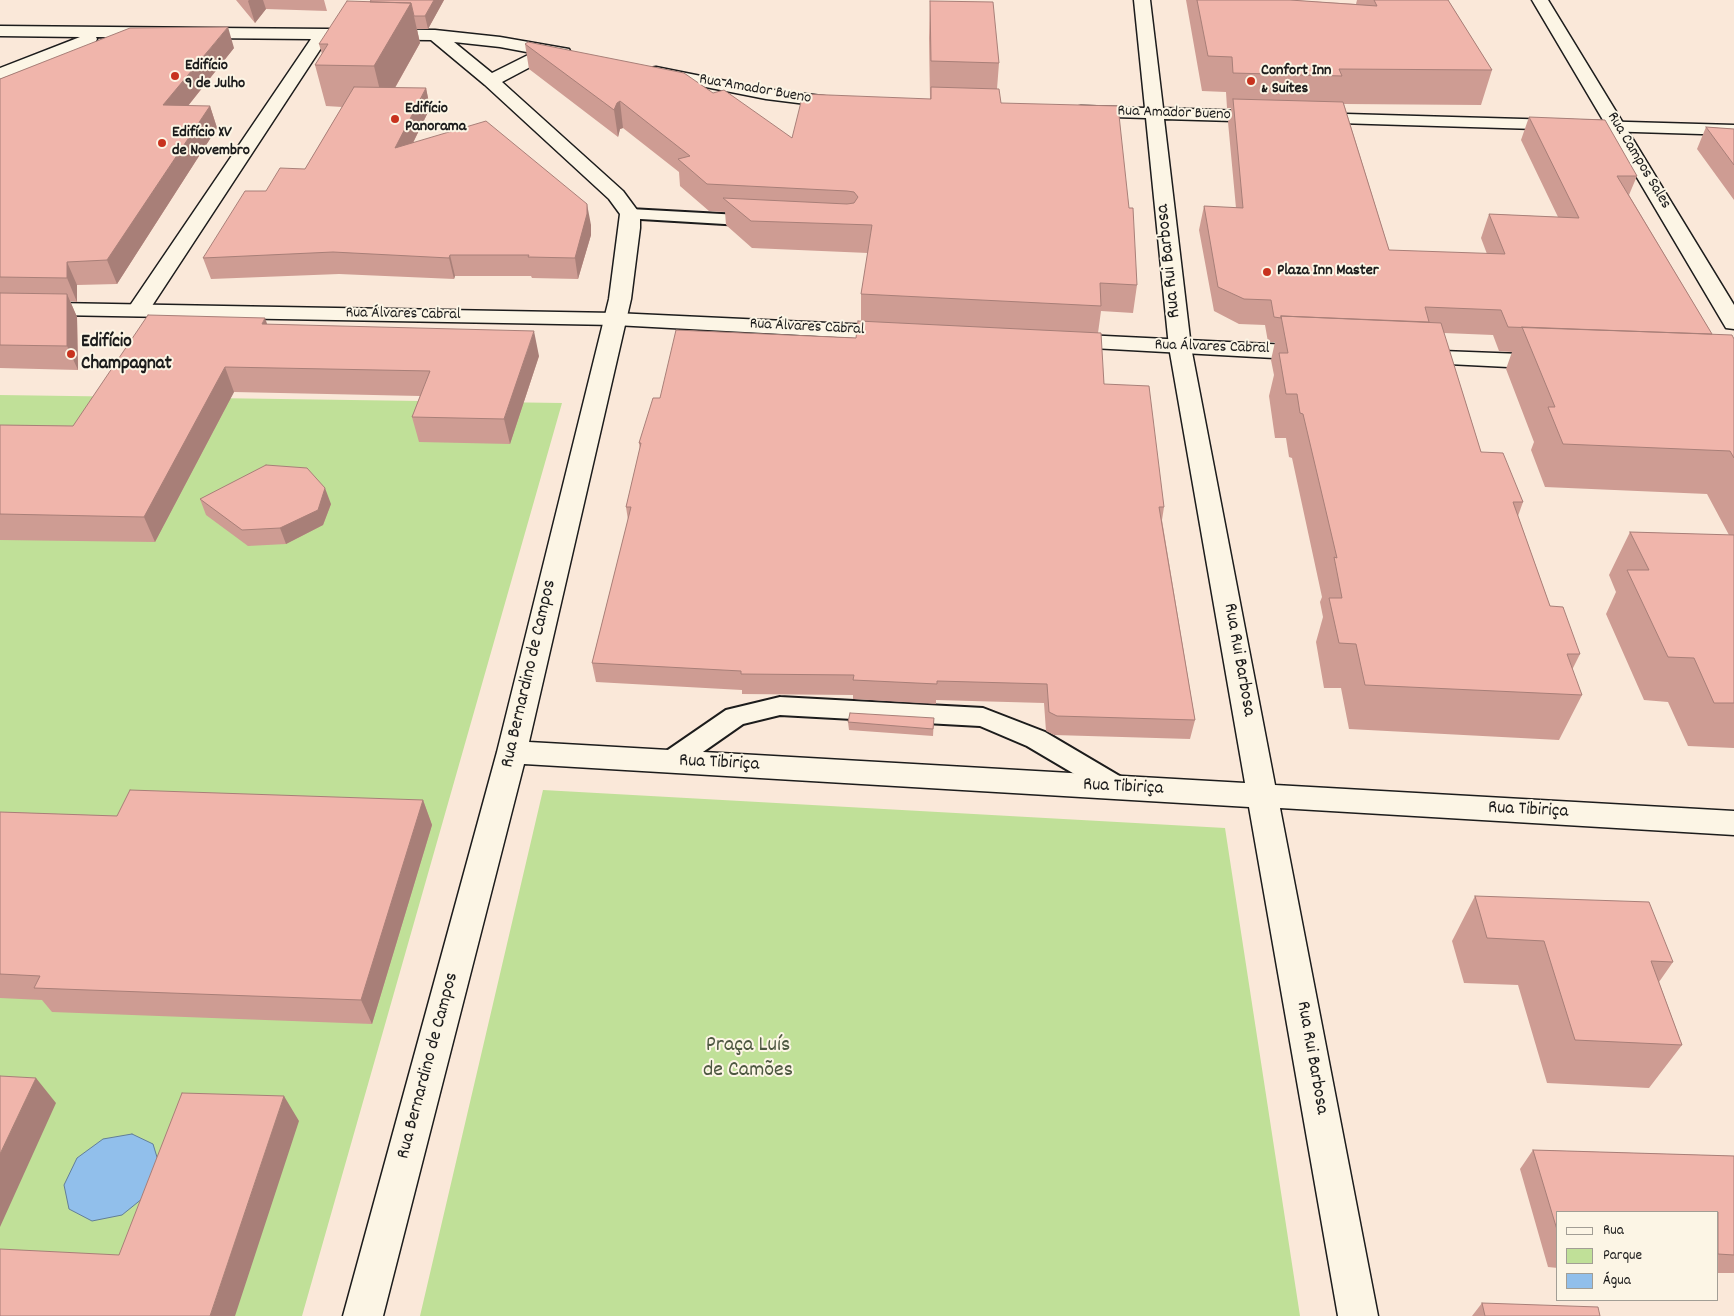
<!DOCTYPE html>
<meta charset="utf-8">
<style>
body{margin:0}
#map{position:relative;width:1734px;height:1316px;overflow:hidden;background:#fae8d9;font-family:Dekko,sans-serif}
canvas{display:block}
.legend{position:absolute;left:1556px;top:1211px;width:162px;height:90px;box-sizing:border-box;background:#fcf5e5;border:1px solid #a29e95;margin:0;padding:6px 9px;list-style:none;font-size:15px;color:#1c1c1c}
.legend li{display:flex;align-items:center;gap:10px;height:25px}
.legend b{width:25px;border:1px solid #a29e95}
</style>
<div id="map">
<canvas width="1734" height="1316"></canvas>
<ul class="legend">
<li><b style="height:6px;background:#fcf5e5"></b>Rua</li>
<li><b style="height:14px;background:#c0e098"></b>Parque</li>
<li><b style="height:14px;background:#91bfeb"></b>Água</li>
</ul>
</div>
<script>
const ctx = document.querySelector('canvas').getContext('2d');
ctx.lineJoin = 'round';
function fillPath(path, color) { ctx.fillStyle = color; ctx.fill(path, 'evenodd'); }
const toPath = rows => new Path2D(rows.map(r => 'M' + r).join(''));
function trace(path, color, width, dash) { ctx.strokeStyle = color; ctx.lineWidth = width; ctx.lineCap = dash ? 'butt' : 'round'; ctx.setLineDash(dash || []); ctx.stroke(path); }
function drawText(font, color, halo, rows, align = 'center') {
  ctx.font = font + ' Dekko,sans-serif'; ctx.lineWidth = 4; ctx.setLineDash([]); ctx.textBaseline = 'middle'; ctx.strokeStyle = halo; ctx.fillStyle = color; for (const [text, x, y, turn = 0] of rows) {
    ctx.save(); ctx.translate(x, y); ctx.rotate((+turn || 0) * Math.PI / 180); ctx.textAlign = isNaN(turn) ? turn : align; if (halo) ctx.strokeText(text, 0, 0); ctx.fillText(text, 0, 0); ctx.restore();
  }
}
fillPath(toPath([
 [0,395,562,403,302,1316,0,1316],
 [543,790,1225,828,1300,1316,420,1316]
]), '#c0e098');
const water = toPath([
 [132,1134,153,1144,160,1167,148,1194,122,1215,92,1221,69,1209,64,1185,77,1158,103,1139,132,1134]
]);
fillPath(water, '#91bfeb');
trace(water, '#627e98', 1);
const service = toPath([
 [630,209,758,216,764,217,767,221,764,225,758,226,624,218,622,214,624,210,630,209],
 [780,697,983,708,1045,732,1128,781,1132,788,1128,795,1119,798,1110,795,1027,746,980,726,780,715,743,724,680,768,671,771,662,768,658,761,662,754,726,710,780,697]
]);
const minor = toPath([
 [1134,0,1150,0,1163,108,1268,112,1274,113,1277,117,1274,121,1268,122,1164,119,1191,347,1275,785,1734,811,1734,835,1280,808,1378,1316,1338,1316,1249,807,524,764,383,1316,343,1316,497,752,609,299,620,214,609,199,485,85,431,40,327,39,146,315,138,316,130,315,127,310,311,39,96,37,97,39,95,43,0,79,0,68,80,37,0,36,0,26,435,30,500,37,569,49,571,53,569,57,551,56,502,82,623,191,640,214,640,228,631,299,529,742,1245,783,1169,347,1146,118,1081,116,1075,115,1072,111,1075,107,1081,106,1145,108,1134,0],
 [454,42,500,47,532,53,492,73,454,42],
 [656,67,766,89,838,98,844,99,847,103,844,107,838,108,766,99,650,76,647,72,650,68,656,67],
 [1311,113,1734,125,1734,135,1305,122,1302,118,1305,114,1311,113]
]);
const secondary = toPath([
 [1532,0,1548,0,1734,305,1734,329,1726,328,1723,323,1532,0],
 [0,302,615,313,893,326,901,328,904,333,901,338,893,340,615,325,0,314,0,302],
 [1064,334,1310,346,1318,348,1321,353,1318,358,1310,360,1056,346,1053,341,1056,336,1064,334],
 [1416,350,1548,355,1556,357,1559,362,1556,367,1548,369,1408,362,1405,357,1408,352,1416,350]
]);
trace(service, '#1c1c1c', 4);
trace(minor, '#1c1c1c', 3);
trace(secondary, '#1c1c1c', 3);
fillPath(service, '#fcf5e5');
fillPath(minor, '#fcf5e5');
fillPath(secondary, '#fcf5e5');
fillPath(toPath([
 [236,0,324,0,327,11,266,9,255,23],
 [371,0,444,0,428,29,417,29,420,43,395,88,426,88,430,108,413,143,591,225,591,235,578,279,532,278,531,276,455,276,454,279,339,274,211,279,203,258,266,191,305,169,342,107,326,106,315,65,322,54,319,44,370,2],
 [1186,0,1290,0,1356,4,1357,0,1448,0,1492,70,1481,105,1344,104,1389,250,1487,254,1481,238,1489,214,1558,217,1521,140,1529,117,1637,176,1629,195,1712,334,1734,339,1734,748,1688,746,1668,702,1644,700,1606,614,1616,592,1609,575,1630,532,1729,535,1707,494,1545,487,1531,450,1534,442,1506,369,1512,352,1499,351,1493,335,1444,333,1481,452,1523,502,1518,516,1550,606,1580,654,1572,670,1582,695,1559,740,1349,729,1341,688,1324,688,1316,642,1323,617,1320,602,1322,597,1292,458,1289,457,1286,438,1275,438,1269,396,1274,375,1271,360,1275,342,1268,342,1265,325,1239,324,1214,311,1199,230,1204,206,1236,208,1228,122,1231,108,1227,108,1226,92,1202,91],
 [930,1,999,63,997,89,1001,103,1137,285,1133,313,1101,311,1098,333,1104,384,1164,507,1162,520,1195,720,1190,739,1054,735,1046,731,1044,703,936,700,936,704,853,699,853,695,742,694,742,690,596,682,592,663,628,520,626,507,640,449,639,443,660,398,856,338,861,321,861,294,868,253,752,248,726,225,725,212,709,211,680,186,679,172,623,128,620,129,618,137,529,69,525,44,713,93,792,138,930,99,929,38],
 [234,48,188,106,210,106,217,128,117,284,77,285,77,302,70,301,77,317,78,370,0,368,0,79],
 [1706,127,1734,129,1734,200,1697,149],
 [267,324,539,356,510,444,419,442,412,417,420,396,234,392,155,542,0,540,0,425,73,426],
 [200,499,331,504,323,525,286,544,248,546,206,515],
 [934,718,933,736,849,730,848,722],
 [423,800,432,825,372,1024,52,1012,42,1000,0,998,0,812,117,816],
 [1475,896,1673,962,1659,982,1682,1045,1649,1088,1547,1083,1518,985,1464,983,1452,941],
 [1533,1150,1734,1156,1734,1273,1718,1273,1718,1212,1558,1212,1558,1268,1548,1267,1520,1169],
 [1482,1303,1600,1316,1472,1316]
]), '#ce9c93');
fillPath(toPath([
 [249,0,263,0,266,9,255,23,248,1],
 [434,0,444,0,428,29,425,16],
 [411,3,420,43,384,107,374,66],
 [228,27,234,48,171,127,163,105],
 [426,88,430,108,400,169,395,148],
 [620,101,623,128,620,129,618,137,614,110,617,103],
 [210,106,217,128,117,284,107,260],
 [587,204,591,225,591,235,578,279,575,258],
 [450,255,455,276,454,279,449,258],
 [67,262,77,285,77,302,67,278],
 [67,294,77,317,78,370,67,346],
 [265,318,274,343,262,324],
 [534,331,539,356,510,444,504,419],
 [225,367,234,392,155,542,144,517],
 [325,488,331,504,323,525,286,544,280,528],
 [423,800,432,825,372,1024,361,1000],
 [36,1078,56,1103,0,1227,0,1154],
 [284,1096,299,1121,235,1316,210,1316]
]), '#a87f78');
const building = toPath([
 [371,0,434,0,425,16,414,16,411,3,370,2,371,0],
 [1197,0,1290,0,1377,6,1374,0,1448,0,1492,70,1339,69,1342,76,1233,73,1232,57,1208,56,1197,0],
 [347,1,411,3,374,66,315,65,328,44,319,44,347,1],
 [930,1,993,2,999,63,931,61,930,1],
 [228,27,163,105,210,106,107,260,67,262,67,278,0,277,0,79,130,28,228,27],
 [528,42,684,73,713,93,724,90,792,138,803,94,931,99,931,87,999,89,1001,103,1118,106,1129,208,1133,208,1137,285,1100,283,1101,306,861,294,872,225,751,221,723,198,847,204,854,203,858,197,854,192,847,191,707,184,678,159,690,156,620,101,617,103,614,110,525,44,528,42],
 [354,87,426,88,395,148,486,121,587,204,587,214,575,258,528,257,529,255,450,255,449,258,333,252,203,258,245,191,266,191,280,168,305,169,354,87],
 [1233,99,1343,102,1389,250,1505,254,1489,214,1579,218,1529,117,1605,120,1637,176,1617,176,1712,334,1508,327,1501,310,1425,307,1429,322,1281,316,1281,318,1274,317,1271,300,1244,299,1218,287,1204,206,1243,208,1233,99],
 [1706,127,1734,129,1734,165,1706,127],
 [0,293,67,294,67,346,0,345,0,293],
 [148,315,265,318,262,324,534,331,504,419,412,417,430,371,225,367,144,517,0,514,0,425,73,426,148,315],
 [1281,316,1441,323,1481,452,1503,453,1523,502,1513,502,1550,606,1563,607,1580,654,1567,654,1582,695,1365,685,1356,644,1339,643,1329,598,1342,598,1334,557,1337,558,1303,414,1300,413,1297,394,1286,394,1279,353,1288,353,1281,316],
 [858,321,1101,333,1104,384,1149,386,1164,507,1159,507,1195,720,1057,716,1049,712,1047,684,937,681,937,684,853,680,854,675,741,674,741,671,592,663,631,507,626,507,641,443,639,443,653,398,660,398,676,330,856,338,858,321],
 [1522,327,1732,335,1734,339,1734,458,1730,451,1563,444,1548,407,1555,407,1522,327],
 [266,465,307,468,325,488,318,510,280,528,242,530,200,499,266,465],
 [1630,532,1734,535,1734,703,1714,703,1694,658,1668,657,1627,570,1649,570,1630,532],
 [850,713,934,718,933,729,848,722,850,713],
 [130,790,423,800,361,1000,34,988,40,976,0,974,0,812,117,816,130,790],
 [1475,896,1649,902,1673,962,1651,961,1682,1045,1575,1040,1544,941,1487,938,1475,896],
 [0,1076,36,1078,0,1154,0,1076],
 [182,1093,284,1096,210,1316,0,1316,0,1249,119,1255,182,1093],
 [1533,1150,1734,1156,1734,1255,1718,1254,1718,1212,1558,1212,1558,1233,1533,1150],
 [1482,1303,1598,1307,1600,1316,1485,1316,1482,1303]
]);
fillPath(building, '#f0b5ab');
trace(building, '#a87f78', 1);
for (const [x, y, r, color] of [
 [175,76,5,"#c8321e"],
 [1251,81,5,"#c8321e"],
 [395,119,5,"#c8321e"],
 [162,143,5,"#c8321e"],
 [1267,272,5,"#c8321e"],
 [71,354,5,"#c8321e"]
]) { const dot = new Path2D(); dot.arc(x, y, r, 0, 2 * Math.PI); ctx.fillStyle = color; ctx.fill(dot); trace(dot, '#fcf5e5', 2); }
drawText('bold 16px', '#1c1c1c', '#fcf5e5', [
 ["Edifício",185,67],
 ["9 de Julho",185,85],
 ["Confort Inn",1261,72],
 ["& Suites",1261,90],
 ["Edifício",405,110],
 ["Panorama",405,128],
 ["Edifício XV",172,134],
 ["de Novembro",172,152],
 ["Plaza Inn Master",1277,272]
], 'left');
drawText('16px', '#1c1c1c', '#fcf5e5', [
 ["Rua Amador Bueno",755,90,10],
 ["Rua Amador Bueno",1174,114,2],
 ["Rua Campos Sales",1638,161,59],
 ["Rua Álvares Cabral",403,315,1],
 ["Rua Álvares Cabral",807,328,3],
 ["Rua Álvares Cabral",1212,348,2]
]);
drawText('19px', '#1c1c1c', '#fcf5e5', [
 ["Rua Rui Barbosa",1170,261,-96],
 ["Rua Rui Barbosa",1238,660,80],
 ["Rua Bernardino de Campos",530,674,-77],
 ["Rua Tibiriça",719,764,3],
 ["Rua Tibiriça",1123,788,3],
 ["Rua Tibiriça",1528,811,3],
 ["Rua Rui Barbosa",1311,1058,80],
 ["Rua Bernardino de Campos",429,1066,-75]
]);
drawText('bold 19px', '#1c1c1c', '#fcf5e5', [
 ["Edifício",81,343],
 ["Champagnat",81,365]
], 'left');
drawText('22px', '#4d5741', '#fcf5e5', [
 ["Praça Luís",748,1047],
 ["de Camões",748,1072]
]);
</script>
